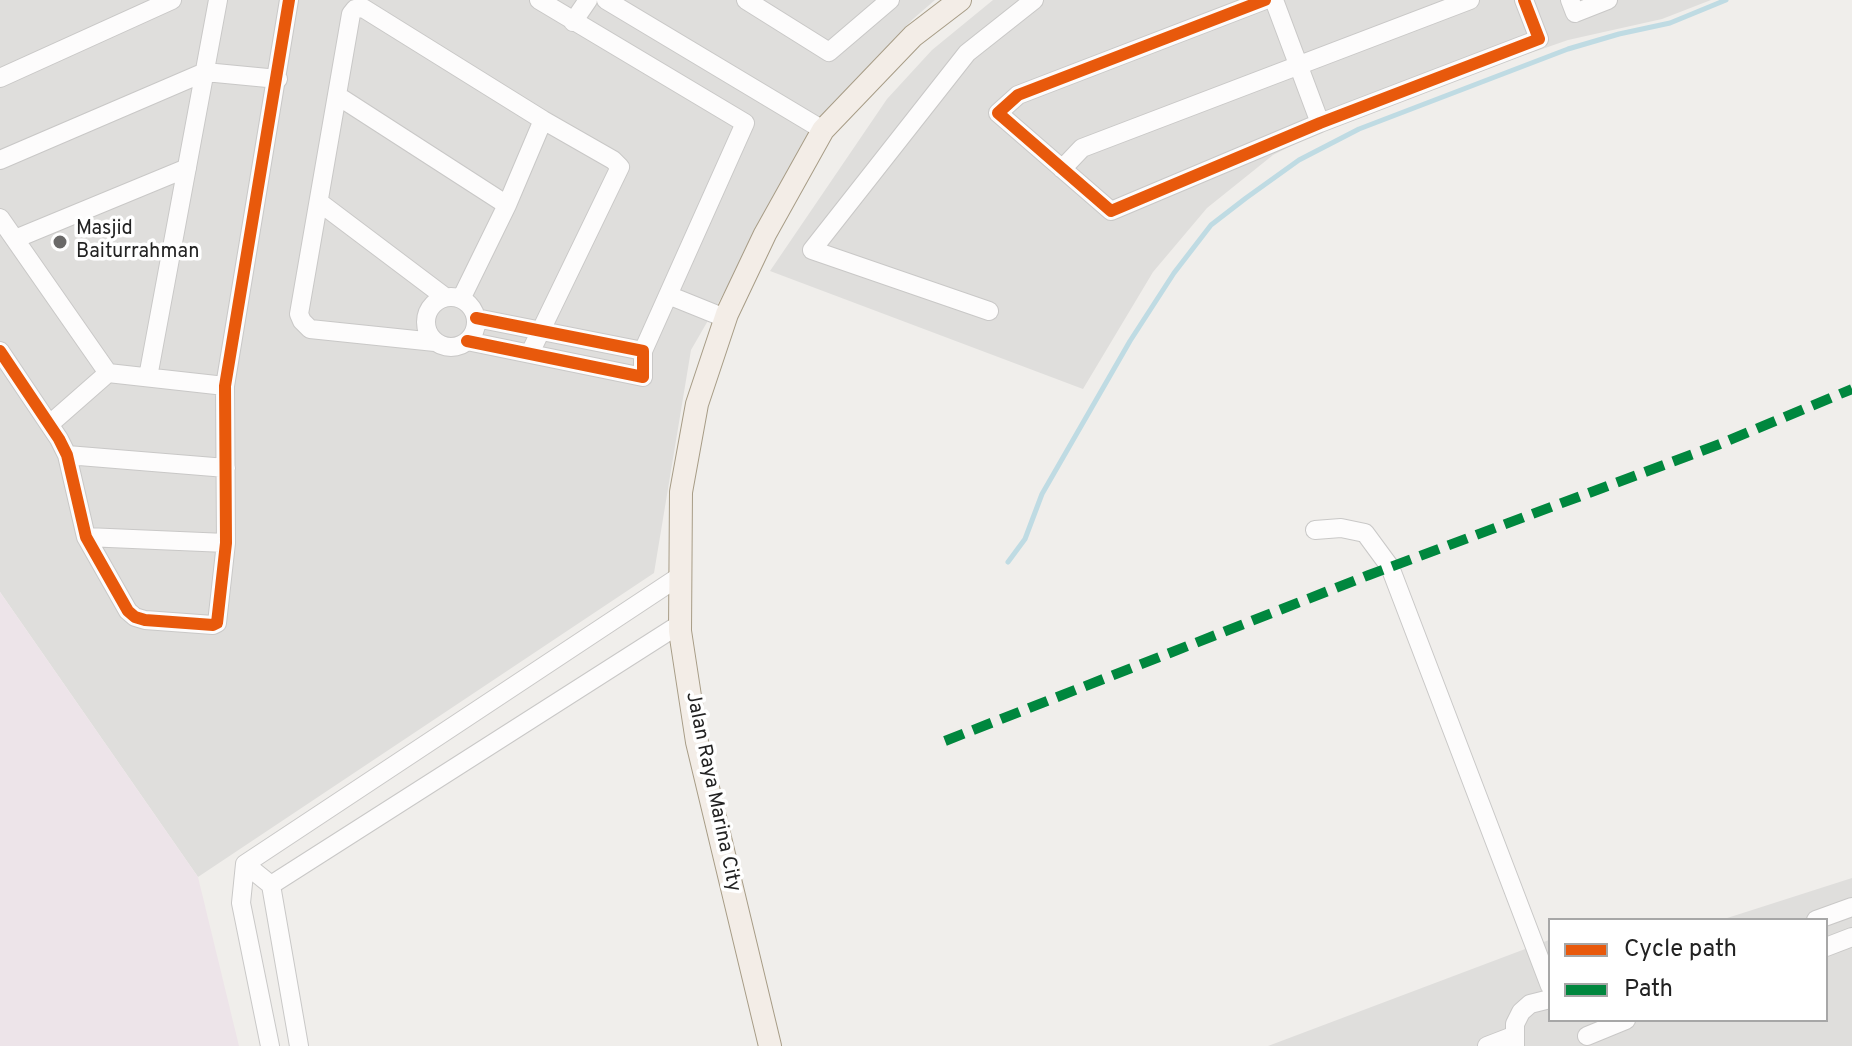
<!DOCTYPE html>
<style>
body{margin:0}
#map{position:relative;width:1852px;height:1046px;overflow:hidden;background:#f0eeeb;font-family:Overpass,sans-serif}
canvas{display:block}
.legend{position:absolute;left:1548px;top:918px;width:280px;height:104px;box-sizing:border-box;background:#fff;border:2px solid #a7a7a7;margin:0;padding:10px 14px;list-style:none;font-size:24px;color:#222}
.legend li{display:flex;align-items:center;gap:16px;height:40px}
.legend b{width:40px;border:2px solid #a7a7a7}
</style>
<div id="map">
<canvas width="1852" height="1046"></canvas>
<ul class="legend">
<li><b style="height:10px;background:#e8590c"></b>Cycle path</li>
<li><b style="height:10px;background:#00873e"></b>Path</li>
</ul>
</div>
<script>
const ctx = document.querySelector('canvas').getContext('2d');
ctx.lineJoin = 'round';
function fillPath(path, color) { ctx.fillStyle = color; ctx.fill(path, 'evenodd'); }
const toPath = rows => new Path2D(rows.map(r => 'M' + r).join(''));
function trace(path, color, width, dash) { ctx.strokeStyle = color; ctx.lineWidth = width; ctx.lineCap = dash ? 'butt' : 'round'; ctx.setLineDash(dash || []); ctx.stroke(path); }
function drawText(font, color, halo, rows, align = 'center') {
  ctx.font = font + ' Overpass,sans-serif'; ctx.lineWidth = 7; ctx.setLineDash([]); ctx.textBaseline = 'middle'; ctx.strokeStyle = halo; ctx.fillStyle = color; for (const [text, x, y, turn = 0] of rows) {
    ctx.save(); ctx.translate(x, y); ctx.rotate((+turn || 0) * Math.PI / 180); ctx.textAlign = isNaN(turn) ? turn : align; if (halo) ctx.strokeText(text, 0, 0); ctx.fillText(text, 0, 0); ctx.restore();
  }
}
fillPath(toPath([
 [0,0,935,0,913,19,833,104,691,350,654,573,198,877,0,592],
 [993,0,1711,0,1662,19,1568,40,1350,116,1273,155,1207,208,1153,272,1083,389,770,271,887,99,932,50],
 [1852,878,1852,1046,1268,1046,1549,940,1550,1020,1826,1020,1826,920,1721,920]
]), '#dfdedc');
fillPath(toPath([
 [0,592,198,877,239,1046,0,1046]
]), '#ede4e9');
trace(toPath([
 [1008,562,1025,539,1042,494,1130,341,1174,273,1211,225,1246,198,1299,160,1359,129,1568,49,1619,34,1670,23,1726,0]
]), '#bfdbe3', 5);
const minor = toPath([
 [606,0,823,130],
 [746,0,829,52,890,0],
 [1265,0,1018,95,998,113,1111,211,1320,123,1539,39,1524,0],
 [1274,0,1320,123],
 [1570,0,1575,13,1608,0],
 [573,22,588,0],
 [0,78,172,0],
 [338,96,507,205],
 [0,160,205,72,278,79],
 [1062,169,1082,148,1470,0],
 [319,202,445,297],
 [0,218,108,373],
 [15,239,187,168],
 [668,295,725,318],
 '426 322a25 25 0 1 1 50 0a25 25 0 1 1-50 0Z',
 [461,299,507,205,543,120],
 [989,311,812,250,967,53,1034,0],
 [476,318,643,351],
 [467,341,643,377,643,351,745,123,539,0],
 [435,342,310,329,302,321,299,314,351,14,355,9,363,8,543,120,613,160,620,167,530,353],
 [0,351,59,439,67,455,86,537,128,611,135,617,145,620,213,625,217,623,226,543,225,386,289,0],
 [148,377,218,0],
 [51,423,108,373,225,386],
 [67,455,226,468],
 [1315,530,1341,528,1365,533,1390,567,1550,986],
 [86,537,226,543],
 [245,864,680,576],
 [245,864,271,885,299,1046],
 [245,864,241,903,270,1046],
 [271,885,680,624],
 [1816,920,1852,907],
 [1826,947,1852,937],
 [1587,1036,1626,1020],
 [1487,1046,1513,1036],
 [1515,1046,1515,1024,1521,1012,1530,1004,1550,999]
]);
const major = toPath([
 [770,1046,697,742,680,631,681,492,697,404,727,314,765,234,823,130,913,36,960,0]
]);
trace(minor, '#c9c8c7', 20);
trace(major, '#a79c86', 24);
trace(minor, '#fdfcfc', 18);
trace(major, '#f3ede7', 22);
trace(toPath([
 [945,741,1369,575,1720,444,1852,389]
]), '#00873e', 10, [20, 10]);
trace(toPath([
 [1265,0,1018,95,998,113,1111,211,1320,123,1539,39,1524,0],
 [467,341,643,377,643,351,476,318],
 [0,351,59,439,67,455,86,537,128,611,135,617,145,620,213,625,217,623,226,543,225,386,289,0]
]), '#e8590c', 12);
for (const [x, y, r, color] of [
 [60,242,8,"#6a6968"]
]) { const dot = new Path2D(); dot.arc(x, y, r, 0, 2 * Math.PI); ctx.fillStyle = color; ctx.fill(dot); trace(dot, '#fff', 3); }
drawText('20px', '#222', '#fff', [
 ["Masjid",76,230],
 ["Baiturrahman",76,253]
], 'left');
drawText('20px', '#222', '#fff', [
 ["Jalan Raya Marina City",712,792,78]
]);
</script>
